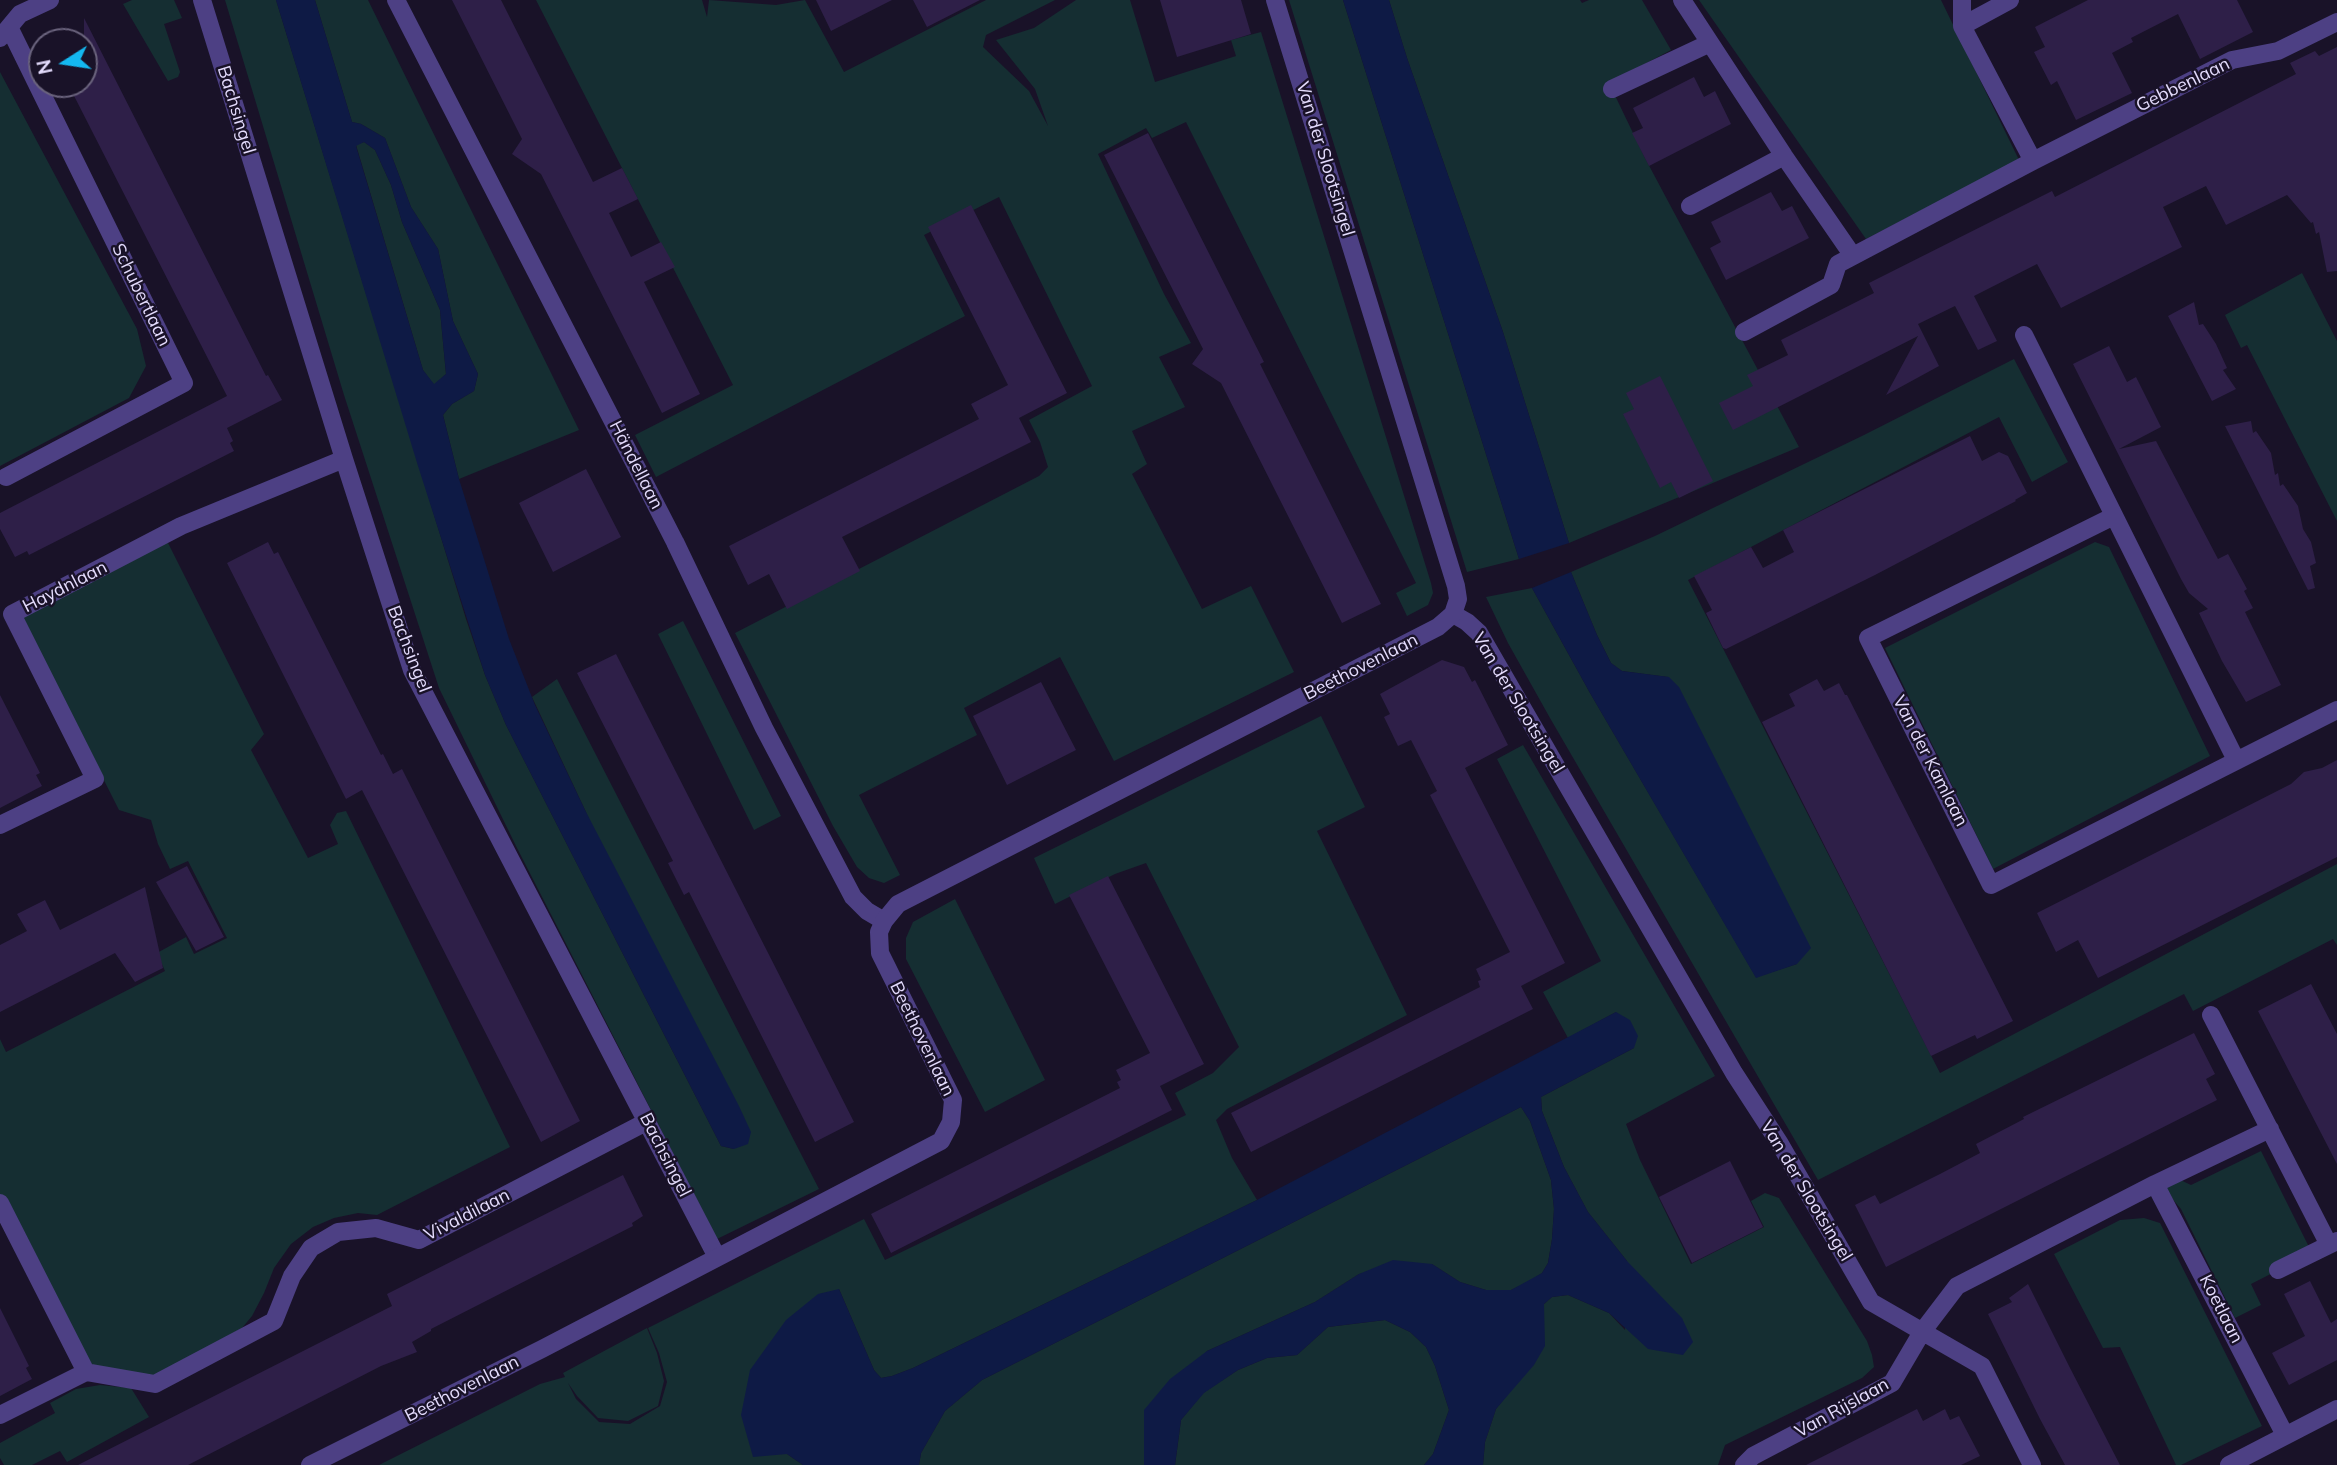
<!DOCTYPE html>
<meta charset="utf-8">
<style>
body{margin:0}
#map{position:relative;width:2337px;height:1465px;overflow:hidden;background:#191228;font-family:Mulish,sans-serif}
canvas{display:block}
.north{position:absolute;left:28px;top:28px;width:70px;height:70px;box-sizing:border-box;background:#191228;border:2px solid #6a637d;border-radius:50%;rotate:258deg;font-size:19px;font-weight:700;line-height:28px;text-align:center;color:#e4dcfd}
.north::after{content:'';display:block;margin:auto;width:24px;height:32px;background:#14b8f0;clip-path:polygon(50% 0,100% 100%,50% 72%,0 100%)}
</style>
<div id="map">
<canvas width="2337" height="1465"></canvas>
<div class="north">N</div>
</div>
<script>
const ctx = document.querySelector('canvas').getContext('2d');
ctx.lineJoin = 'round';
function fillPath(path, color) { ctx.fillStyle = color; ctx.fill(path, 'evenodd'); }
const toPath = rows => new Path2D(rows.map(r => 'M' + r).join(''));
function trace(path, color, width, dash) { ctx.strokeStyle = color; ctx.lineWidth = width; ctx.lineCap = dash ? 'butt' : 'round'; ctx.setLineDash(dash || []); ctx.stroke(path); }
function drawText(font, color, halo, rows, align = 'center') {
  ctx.font = font + ' Mulish,sans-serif'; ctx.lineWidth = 5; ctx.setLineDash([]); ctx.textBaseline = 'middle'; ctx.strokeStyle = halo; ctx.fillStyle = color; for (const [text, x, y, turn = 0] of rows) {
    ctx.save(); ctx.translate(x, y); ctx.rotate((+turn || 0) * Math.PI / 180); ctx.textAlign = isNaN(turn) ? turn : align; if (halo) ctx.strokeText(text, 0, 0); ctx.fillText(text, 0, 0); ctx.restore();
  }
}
fillPath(toPath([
 [132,0,174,0,182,18,164,24,180,72,178,77,168,81,123,4],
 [225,0,276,0,466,619,485,675,506,725,721,1146,734,1149,585,810,532,697,557,679,819,1189,717,1239,516,846,439,688,344,395],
 [315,0,368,0,579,430,459,479,443,415,452,404,474,391,478,374,453,321,438,249,411,207,385,138,361,124,352,122],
 [536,0,702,0,707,17,709,0,776,5,805,0,844,72,986,0,1055,0,986,35,983,47,1029,91,1048,126,1035,89,996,40,1034,28,1076,0,1130,0,1155,82,1236,56,1231,40,1261,32,1431,583,1433,593,1428,605,1407,616,1396,593,1416,583,1186,122,1152,138,1146,128,1098,154,1164,294,1191,343,1159,357,1185,407,1132,431,1147,464,1132,474,1202,609,1251,586,1294,672,1114,761,1060,657,964,708,977,735,859,795,900,875,884,883,869,878,857,867,833,826,735,633,1039,476,1048,467,1040,442,1029,420,1092,386,999,197,924,235,965,316,656,477,635,435,733,385],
 [1289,0,1343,0,1519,559,1467,572],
 [1389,0,1580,0,1582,3,1589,0,1642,0,1671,50,1609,83,1645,158,1799,447,1569,543,1503,332,1407,58],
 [1699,0,1941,0,2019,160,1866,239],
 [0,72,137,329,146,366,129,398,0,466],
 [364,142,375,150,391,185,402,222,440,310,446,374,434,385,423,370,356,145],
 [2302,273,2337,341,2337,521,2247,345,2241,348,2225,315],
 [2014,359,2068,462,2032,482,1999,417,1688,580,1940,1073,2337,864,2337,945,2333,939,2193,1011,2184,994,1818,1180,1550,718,1508,643,1486,597,1532,588,1590,693,1756,977,1797,964,1668,677,1622,671,1611,663,1597,635,1571,572,1655,536,1864,435],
 [167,541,264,734,251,750,308,858,338,844,330,825,337,813,346,811,510,1147,377,1215,358,1213,334,1218,313,1227,291,1244,274,1268,264,1293,252,1316,242,1328,155,1380,90,1367,0,1198,0,1039,6,1052,165,971,157,953,186,937,194,954,227,938,188,861,170,869,158,844,151,820,119,810,22,618],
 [2095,542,2109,547,2210,756,1993,869,1885,648],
 [683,621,781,816,754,830,658,634],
 [1321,716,1365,807,1317,831,1407,1015,1227,1109,1216,1120,1232,1158,1257,1200,913,1368,892,1376,881,1378,874,1370,839,1289,787,1454,803,1465,379,1465,540,1384,565,1377,563,1373,647,1328,657,1353,664,1381,658,1406,628,1421,598,1418,577,1396,568,1383,576,1399,599,1422,630,1424,660,1406,667,1382,659,1353,648,1328,864,1219,885,1260,1186,1115,1175,1093,1213,1073,1239,1047,1146,863,1115,874,1055,904,1034,858],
 [1523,745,1715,1076,1626,1124,1640,1160,1691,1264,1764,1227,1751,1201,1765,1193,1779,1198,1867,1341,1872,1355,1874,1367,1862,1378,1725,1445,1718,1465,1483,1465,1485,1442,1496,1409,1512,1389,1543,1315,1544,1304,1552,1297,1568,1295,1609,1313,1625,1330,1627,1261,1588,1212,1564,1167,1542,1111,1541,1097,1634,1048,1616,1012,1568,1038,1543,992,1601,961,1497,759],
 [955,899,1045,1080,985,1112,906,959,906,938,913,922],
 [1521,1107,1530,1121,1551,1180,1554,1209,1552,1239,1548,1263,1542,1273,1532,1280,1511,1290,1486,1290,1460,1282,1432,1264,1359,1274,1315,1302,1207,1351,1145,1452,1144,1465,919,1465,921,1453,945,1411,982,1380],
 [2261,1151,2312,1253,2251,1284,2261,1305,2235,1318,2181,1209,2163,1188,2172,1176,2191,1185],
 [2144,1218,2160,1223,2262,1426,2181,1465,2176,1465,2120,1347,2103,1348,2054,1254,2120,1220],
 [1385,1320,1410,1332,1426,1347,1435,1366,1449,1410,1433,1454,1424,1465,1175,1465,1181,1420,1203,1393,1238,1370,1267,1358,1297,1355,1328,1327],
 [100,1385,131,1388,149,1417,67,1462,60,1451,32,1465,4,1465,0,1458,0,1443,55,1413,50,1403,76,1389]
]), '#152e32');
fillPath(toPath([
 [276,0,315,0,352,122,361,124,385,138,411,207,438,249,453,321,478,374,474,391,452,404,443,415,459,479,509,639,535,705,585,810,739,1106,751,1132,748,1144,734,1149,721,1146,506,725,485,675,418,466],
 [364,142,375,150,391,185,402,222,440,310,446,374,434,384,423,370,356,146],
 [1343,0,1389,0,1407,58,1503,332,1569,543,1519,559],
 [1571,572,1597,635,1611,663,1622,671,1669,677,1679,687,1811,948,1797,964,1756,978,1590,693,1532,588],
 [1616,1012,1630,1020,1638,1036,1634,1048,1541,1097,1542,1111,1564,1167,1588,1212,1627,1261,1682,1318,1693,1342,1683,1355,1648,1349,1609,1313,1568,1295,1552,1297,1544,1304,1545,1346,1534,1365,1496,1409,1485,1442,1483,1465,1424,1465,1433,1454,1449,1410,1435,1366,1426,1347,1410,1332,1385,1320,1328,1327,1297,1355,1267,1358,1238,1370,1204,1393,1181,1420,1175,1465,1144,1465,1144,1410,1170,1379,1207,1351,1315,1302,1359,1274,1393,1260,1432,1264,1460,1282,1486,1290,1511,1290,1542,1273,1548,1263,1552,1239,1554,1209,1551,1180,1530,1121,1521,1107,982,1380,945,1411,921,1453,919,1465,803,1465,787,1454,753,1457,741,1415,750,1370,786,1320,818,1294,839,1289,874,1370,881,1378,892,1376,913,1368,1257,1200]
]), '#0e1a45');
fillPath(toPath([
 [452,0,501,0,593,182,622,168,638,199,609,213,631,257,661,242,675,267,644,282,700,394,662,413,541,174,512,154,522,139],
 [816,0,892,0,831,31],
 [913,0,980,0,927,27],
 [1160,0,1241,0,1251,34,1177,57],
 [2088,0,2237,0,2253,32,2200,59,2178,14,2131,38,2133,42,2112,53,2132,93,2076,120,2057,81,2051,85,2034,52,2045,47,2035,27],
 [84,18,266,376,268,375,282,400,227,428,233,441,230,443,234,451,29,555,27,551,15,557,0,529,0,513,227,396,68,84,84,84],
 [2337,47,2337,271,2327,272,2319,232,2316,234,2313,222,2311,223,2287,195,2226,225,2206,186,2163,207,2182,247,2061,308,2037,264,1974,296,1997,341,1978,350,1955,306,1918,324,1939,366,1886,395,1918,336,1733,430,1719,403,1753,386,1747,375,1788,355,1781,340,1874,293,1869,283,2052,191,2055,197,2296,74,2290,63,2315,51,2319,56],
 [1694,77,1704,97,1715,91,1731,124,1649,166,1632,133,1643,128,1633,108],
 [1148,133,1264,362,1260,364,1381,604,1342,623,1221,383,1192,364,1203,349,1104,155],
 [1771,192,1782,211,1792,206,1809,238,1726,280,1710,248,1721,242,1711,222],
 [971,205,1067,393,1019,418,1031,442,842,537,860,571,787,609,769,574,748,585,729,546,979,419,971,404,1008,385,928,227],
 [2194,302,2199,325,2203,324,2216,344,2227,368,2223,370,2236,389,2212,401,2168,316],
 [2109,346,2127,382,2136,377,2161,427,2119,449,2156,441,2218,559,2228,554,2247,589,2244,591,2253,608,2245,612,2281,685,2246,702,2222,661,2199,613,2208,609,2189,593,2181,579,2073,364],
 [1660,376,1713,481,1679,498,1671,482,1660,488,1623,414,1634,409,1626,393],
 [2251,421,2253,433,2256,431,2271,453,2275,475,2278,473,2280,486,2283,484,2298,506,2303,529,2311,542,2316,563,2310,566,2315,588,2308,590,2225,426],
 [1970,436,1982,461,1999,452,2008,456,2027,493,2015,500,2016,501,1875,575,1726,649,1723,648,1706,613,1712,610,1694,576,1751,547,1763,568,1794,552,1783,530],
 [586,469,621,537,553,572,519,503],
 [268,542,274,554,278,552,381,755,383,754,393,774,402,769,580,1121,541,1142,362,790,346,799,227,563],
 [616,654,854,1122,815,1142,689,892,684,895,668,863,673,861,577,673],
 [1442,660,1464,667,1472,682,1475,680,1508,745,1465,768,1565,963,1521,986,1533,1009,1251,1152,1231,1113,1480,987,1478,981,1481,980,1476,969,1510,952,1430,795,1437,791,1411,740,1398,746,1384,717,1390,714,1380,694],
 [1817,679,1824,691,1839,683,1845,695,1847,695,2013,1021,1977,1039,1975,1035,1931,1056,1762,722,1795,706,1789,694],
 [1041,682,1076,750,1007,785,973,716],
 [0,695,40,773,36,775,42,786,0,808],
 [2337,760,2337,857,2098,978,2078,940,2056,952,2037,913,2291,784,2304,772,2322,768],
 [187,866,224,937,196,951,156,882],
 [1108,876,1204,1064,1160,1086,1172,1110,891,1253,871,1214,1120,1088,1117,1082,1121,1080,1116,1070,1150,1053,1069,895],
 [145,887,163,968,135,982,115,953,0,1012,0,945,27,931,17,914,45,900,60,930],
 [2311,984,2337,1034,2337,1164,2258,1011],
 [2194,1033,2215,1074,2206,1079,2217,1100,1886,1267,1855,1205,1875,1195,1880,1204,1940,1174,1980,1153,1976,1144,2024,1119,2023,1117],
 [1730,1161,1763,1227,1692,1263,1659,1197],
 [623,1175,643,1216,632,1223,633,1226,431,1329,431,1331,412,1342,417,1352,381,1366,188,1465,78,1465,392,1306,387,1294],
 [2310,1281,2331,1323,2337,1319,2337,1360,2289,1385,2272,1353,2305,1336,2284,1294],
 [2028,1284,2069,1366,2120,1465,2065,1465,2040,1419,1988,1314,2012,1302,2009,1298],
 [0,1308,29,1366,26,1368,32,1379,0,1396],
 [1917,1409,1923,1421,1945,1409,1950,1420,1959,1416,1980,1456,1961,1465,1806,1465]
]), '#2e1f48');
trace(toPath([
 [202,0,344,459,412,670,717,1257],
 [396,0,675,542,764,728,853,897,867,911,884,921],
 [1682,0,1784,156,1853,256],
 [1962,0,1962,26,2033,161],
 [1962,26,2010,0],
 [0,38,20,14,50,0],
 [1612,89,1710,43],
 [1690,206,1784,156],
 [1744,332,1831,285,1838,264,2033,161,2232,60,2278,51,2337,22],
 [2024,335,2236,760],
 [6,477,184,383,9,27],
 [2114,516,1868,638,1991,885,2337,710],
 [1453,614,1467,622,1479,633,1734,1073,1780,1144,1871,1302,1982,1366,2032,1465],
 [0,825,95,779,12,614,181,526,344,459],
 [2211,1015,2329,1245],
 [2155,1184,2285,1435],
 [0,1203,86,1372],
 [2278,1270,2337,1241],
 [0,1415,86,1372,155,1384,274,1321,292,1276,311,1248,338,1232,376,1228,419,1240,648,1121],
 [1744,1465,1753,1456,1892,1383,1922,1332,1957,1286,2155,1184,2270,1129],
 [2229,1465,2337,1409]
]), '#4d4084', 18);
trace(toPath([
 [310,1465,542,1349,941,1141,951,1122,953,1100,880,953,879,932,884,921,898,904,1438,627,1453,614,1458,599,1456,586,1275,0]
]), '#4d4084', 18);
drawText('18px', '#e4dcfd', '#191228', [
 ["Gebbenlaan",2183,85,-26],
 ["Bachsingel",236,110,73],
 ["Van der Slootsingel",1325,159,73],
 ["Schubertlaan",141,295,64],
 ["Händellaan",636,465,63],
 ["Haydnlaan",65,587,-27],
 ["Bachsingel",409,649,69],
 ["Beethovenlaan",1361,667,-27],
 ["Van der Slootsingel",1518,703,59],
 ["Van der Kamlaan",1930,761,63],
 ["Beethovenlaan",922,1039,64],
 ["Bachsingel",665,1155,63],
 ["Van der Slootsingel",1806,1191,59],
 ["Vivaldilaan",467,1215,-27],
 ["Koetlaan",2221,1309,63],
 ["Beethovenlaan",462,1389,-27],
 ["Van Rijslaan",1842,1408,-29]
]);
</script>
